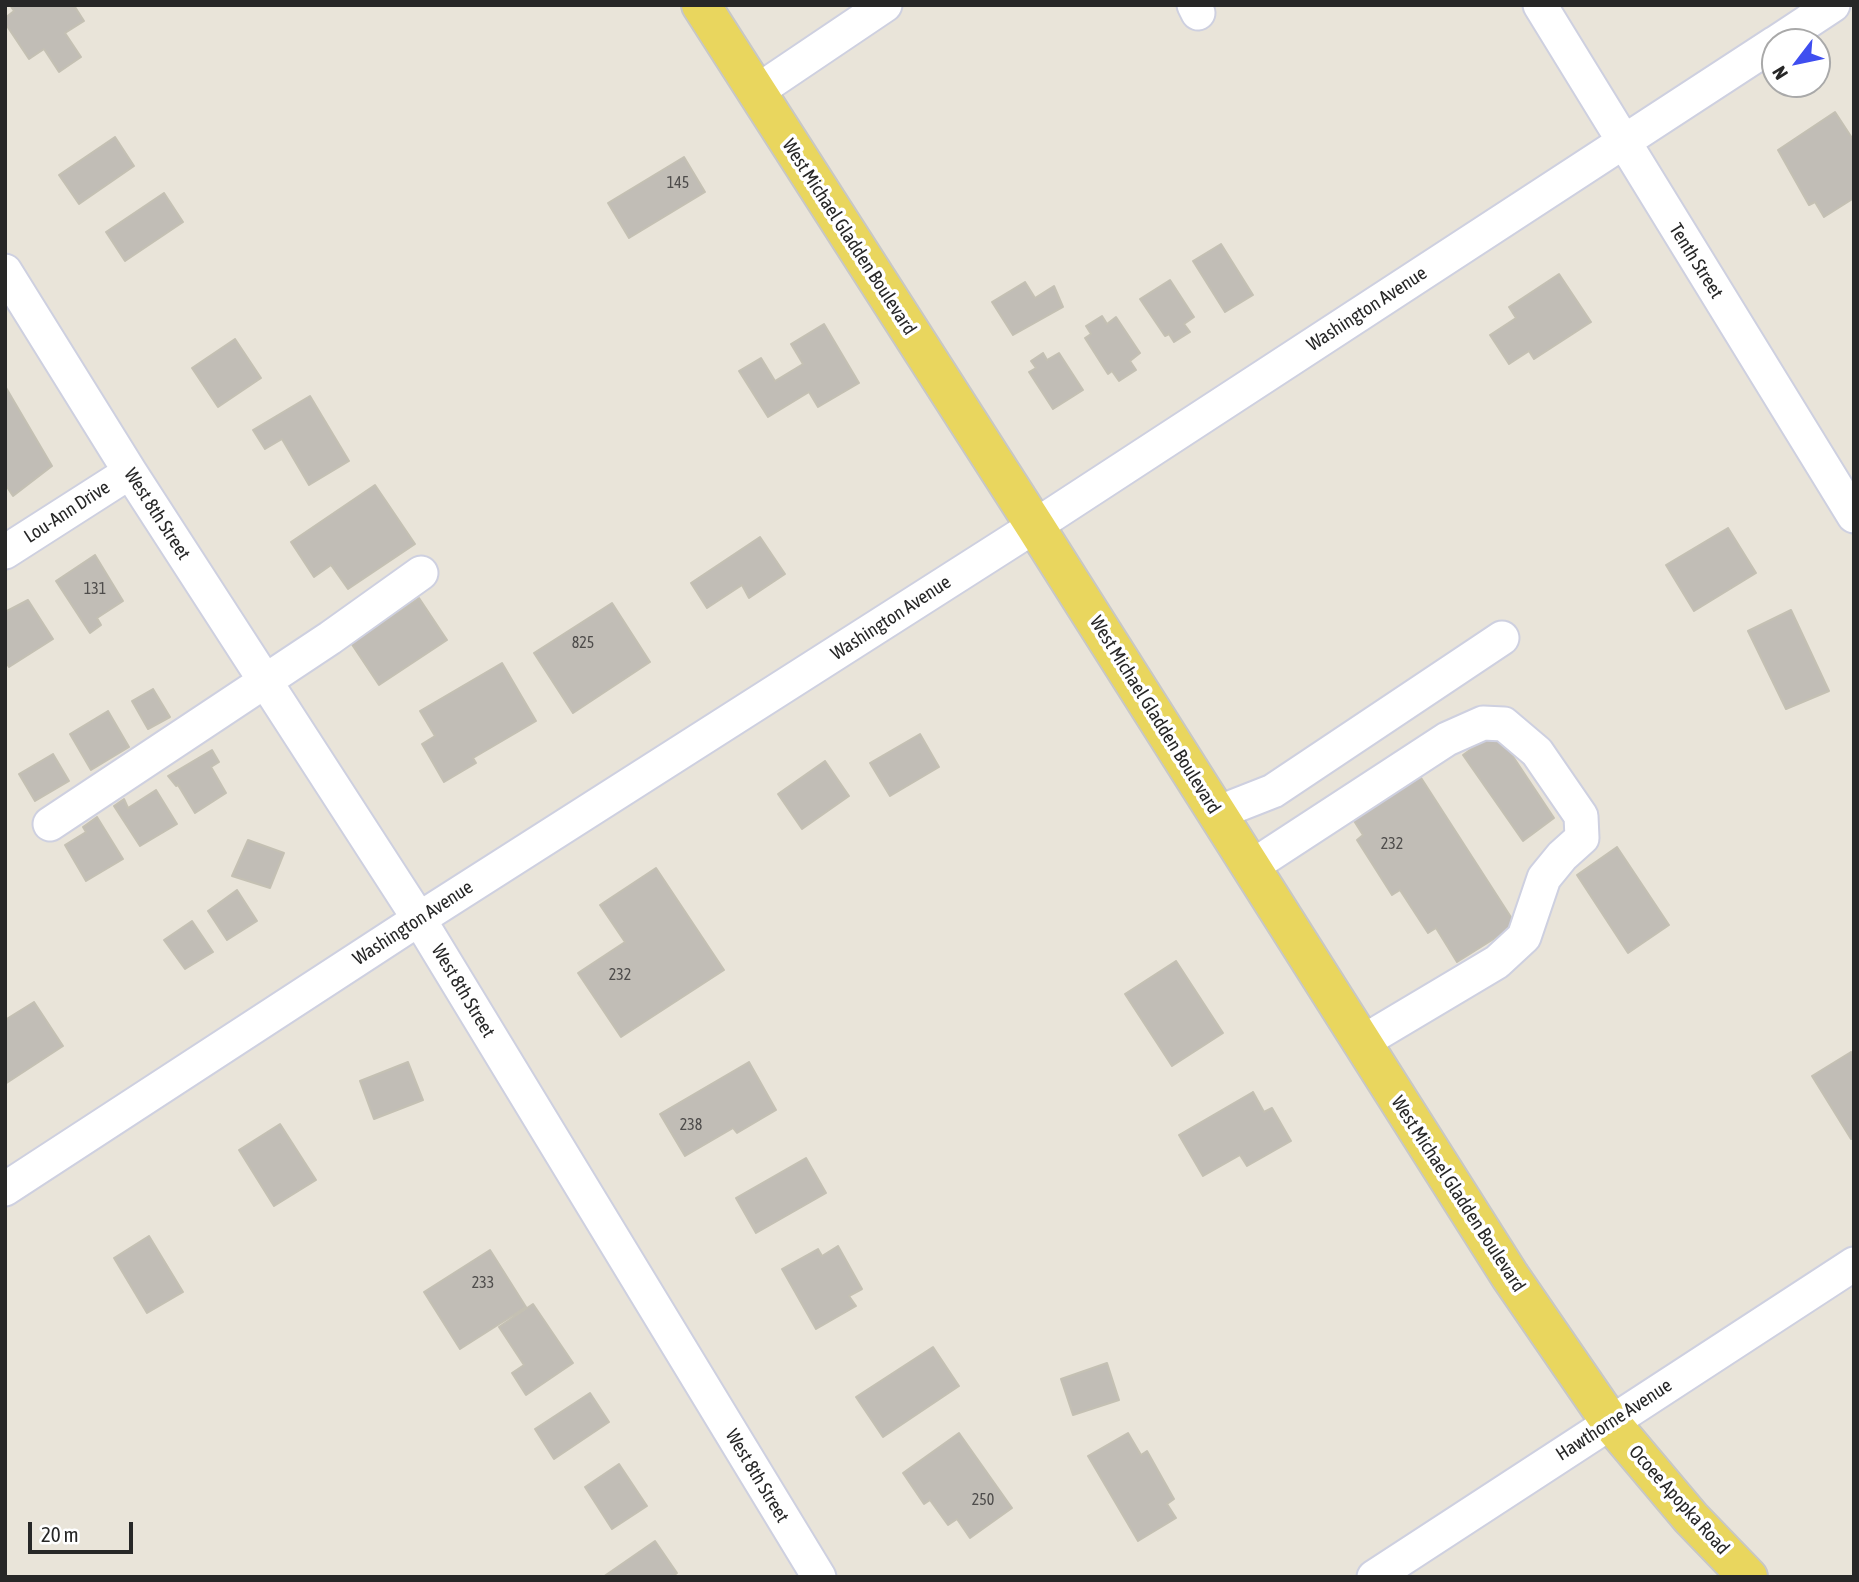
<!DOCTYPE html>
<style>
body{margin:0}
#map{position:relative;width:1859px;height:1582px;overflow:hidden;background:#e9e4d9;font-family:"Asap Condensed",sans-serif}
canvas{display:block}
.frame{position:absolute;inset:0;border:7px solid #272727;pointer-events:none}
.north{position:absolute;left:1761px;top:28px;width:70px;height:70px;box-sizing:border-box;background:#fff;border:2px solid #a9a9a9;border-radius:50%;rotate:238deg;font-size:19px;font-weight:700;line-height:28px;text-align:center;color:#272727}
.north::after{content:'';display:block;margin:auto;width:24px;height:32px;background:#3f4ef0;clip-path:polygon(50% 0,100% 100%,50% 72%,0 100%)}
.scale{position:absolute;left:28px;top:1522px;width:105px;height:32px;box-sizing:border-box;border:4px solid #272727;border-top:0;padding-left:9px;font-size:21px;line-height:24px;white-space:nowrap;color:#272727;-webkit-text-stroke:5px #fff;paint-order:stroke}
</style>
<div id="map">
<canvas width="1859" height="1582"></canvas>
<div class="frame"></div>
<div class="north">N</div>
<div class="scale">20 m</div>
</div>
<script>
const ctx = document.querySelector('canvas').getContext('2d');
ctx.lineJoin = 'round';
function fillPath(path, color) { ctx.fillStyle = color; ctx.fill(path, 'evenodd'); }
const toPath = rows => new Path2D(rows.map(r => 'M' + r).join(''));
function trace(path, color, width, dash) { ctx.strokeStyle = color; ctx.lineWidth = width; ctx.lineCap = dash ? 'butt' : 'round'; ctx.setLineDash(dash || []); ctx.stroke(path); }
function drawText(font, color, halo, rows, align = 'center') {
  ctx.font = font + ' "Asap Condensed",sans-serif'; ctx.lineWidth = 7; ctx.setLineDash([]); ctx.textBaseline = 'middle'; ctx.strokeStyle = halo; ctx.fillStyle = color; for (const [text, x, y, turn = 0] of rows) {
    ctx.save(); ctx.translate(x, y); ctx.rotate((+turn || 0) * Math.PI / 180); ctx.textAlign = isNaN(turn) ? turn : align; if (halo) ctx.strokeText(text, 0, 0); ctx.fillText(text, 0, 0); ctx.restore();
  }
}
const building = toPath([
 [10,5,78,5,75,7,84,21,65,33,81,57,59,72,44,49,29,59,5,23,5,18,14,11,10,5],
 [1835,112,1854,141,1854,198,1824,217,1815,202,1809,205,1778,150,1835,112],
 [115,137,134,166,79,204,59,175,115,137],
 [684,157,705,192,629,238,608,203,684,157],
 [164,193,183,222,125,261,106,232,164,193],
 [1221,244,1253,295,1225,312,1193,261,1221,244],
 [1559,274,1591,322,1534,359,1529,351,1509,364,1490,335,1516,318,1509,307,1559,274],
 [1170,280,1194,317,1184,324,1190,332,1174,342,1169,334,1165,336,1140,299,1170,280],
 [1025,282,1035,298,1054,286,1063,307,1013,335,992,302,1025,282],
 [1102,316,1107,324,1116,317,1140,353,1130,361,1136,370,1119,381,1112,371,1108,374,1085,338,1091,334,1086,326,1102,316],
 [824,324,859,383,818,407,809,392,768,417,739,371,761,358,775,381,803,364,791,344,824,324],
 [235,339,261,378,218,407,192,368,235,339],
 [1043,353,1047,360,1059,353,1083,390,1053,409,1029,372,1036,368,1031,361,1043,353],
 [5,386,52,466,13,496,5,484,5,386],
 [310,396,349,461,309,485,282,439,265,449,253,430,310,396],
 [375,485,415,544,348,589,331,565,314,577,291,542,375,485],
 [1728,528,1756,573,1694,611,1666,565,1728,528],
 [760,537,785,574,749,598,742,585,707,608,691,583,760,537],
 [95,555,123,601,97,618,101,625,90,633,56,581,95,555],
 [419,598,447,640,379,685,351,643,419,598],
 [28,600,53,639,9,667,5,661,5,612,28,600],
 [612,603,650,662,573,713,534,653,612,603],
 [1791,610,1829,691,1786,709,1748,631,1791,610],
 [502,663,536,721,473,758,476,763,444,782,422,744,435,736,420,711,502,663],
 [153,689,170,717,148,729,132,701,153,689],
 [108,711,129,747,91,770,70,734,108,711],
 [1496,731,1554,818,1523,841,1463,755,1496,731],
 [920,734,939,767,890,796,870,763,920,734],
 [212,750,219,762,211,767,226,793,195,813,178,785,176,786,168,776,212,750],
 [53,754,69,781,35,801,19,774,53,754],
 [825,761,849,796,802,829,778,794,825,761],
 [1416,770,1516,925,1457,962,1436,928,1428,933,1400,890,1392,895,1357,840,1363,835,1349,813,1416,770],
 [156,790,177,824,140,846,114,806,124,799,128,808,156,790],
 [97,817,123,859,86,881,65,845,86,832,83,827,97,817],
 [248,840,284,853,270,888,232,876,248,840],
 [1617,847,1669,925,1628,953,1577,875,1617,847],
 [656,868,724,970,621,1037,578,973,625,942,600,905,656,868],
 [237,890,257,921,227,940,208,911,237,890],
 [192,921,213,952,185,969,164,940,192,921],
 [1176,961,1223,1033,1172,1066,1125,994,1176,961],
 [34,1002,63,1046,5,1084,5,1020,34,1002],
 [1851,1052,1854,1057,1854,1138,1851,1139,1812,1076,1851,1052],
 [408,1062,423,1100,374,1119,360,1081,408,1062],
 [749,1062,776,1110,737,1133,733,1128,685,1156,660,1114,749,1062],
 [1253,1092,1264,1112,1272,1108,1291,1141,1247,1166,1240,1155,1203,1176,1179,1135,1253,1092],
 [280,1124,316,1180,274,1206,239,1150,280,1124],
 [806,1158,826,1193,756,1233,736,1198,806,1158],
 [149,1236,183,1292,147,1313,114,1258,149,1236],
 [838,1246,862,1289,849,1296,856,1306,816,1329,782,1269,818,1249,822,1256,838,1246],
 [490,1250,526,1307,460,1349,424,1292,490,1250],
 [533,1304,573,1363,526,1395,512,1373,524,1365,499,1327,533,1304],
 [933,1347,959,1386,883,1437,856,1397,933,1347],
 [1107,1363,1119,1400,1073,1415,1061,1379,1107,1363],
 [590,1393,609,1422,554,1459,535,1429,590,1393],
 [959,1433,1012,1508,970,1538,957,1519,948,1525,930,1500,924,1504,903,1473,959,1433],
 [1128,1433,1141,1455,1147,1451,1174,1499,1167,1504,1176,1518,1138,1541,1088,1456,1128,1433],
 [619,1464,647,1506,612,1529,585,1487,619,1464],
 [655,1541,677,1573,672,1577,603,1577,655,1541]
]);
fillPath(building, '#c1bdb6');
trace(building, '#c4c0b3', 2);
const minor = toPath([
 [1194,5,1198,13],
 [1540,5,1854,516],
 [1777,42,1833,5],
 [756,92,885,5],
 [5,271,130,472,419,919,819,1577],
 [5,552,130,472],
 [1217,813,1273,791,1502,638],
 [50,824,330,638,421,573],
 [1251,867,1447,739,1483,723,1504,724,1537,752,1581,816,1582,838,1562,856,1544,878,1524,937,1497,962,1361,1043],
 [5,1189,419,919,1035,526,1775,43],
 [1374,1577,1854,1264]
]);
const major = toPath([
 [701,5,1035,526,1510,1276,1611,1423,1691,1518,1748,1577]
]);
trace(minor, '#ced0e0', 37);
trace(major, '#c7c7c7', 42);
trace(minor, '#fff', 33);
trace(major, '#e9d65e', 38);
drawText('16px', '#4e4c4b', null, [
 ["145",678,183],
 ["131",95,589],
 ["825",583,643],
 ["232",1392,844],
 ["232",620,975],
 ["238",691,1125],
 ["233",483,1283],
 ["250",983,1500]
]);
drawText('19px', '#272727', '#fff', [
 ["West Michael Gladden Boulevard",849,237,57],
 ["Tenth Street",1696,261,58],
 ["Washington Avenue",1367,309,-33],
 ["Lou-Ann Drive",67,512,-33],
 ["West 8th Street",157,514,57],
 ["Washington Avenue",891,618,-33],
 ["West Michael Gladden Boulevard",1155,715,58],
 ["Washington Avenue",413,923,-33],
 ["West 8th Street",463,991,59],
 ["West Michael Gladden Boulevard",1458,1194,57],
 ["Hawthorne Avenue",1614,1420,-33],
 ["West 8th Street",757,1476,59],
 ["Ocoee Apopka Road",1679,1500,48]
]);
</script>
